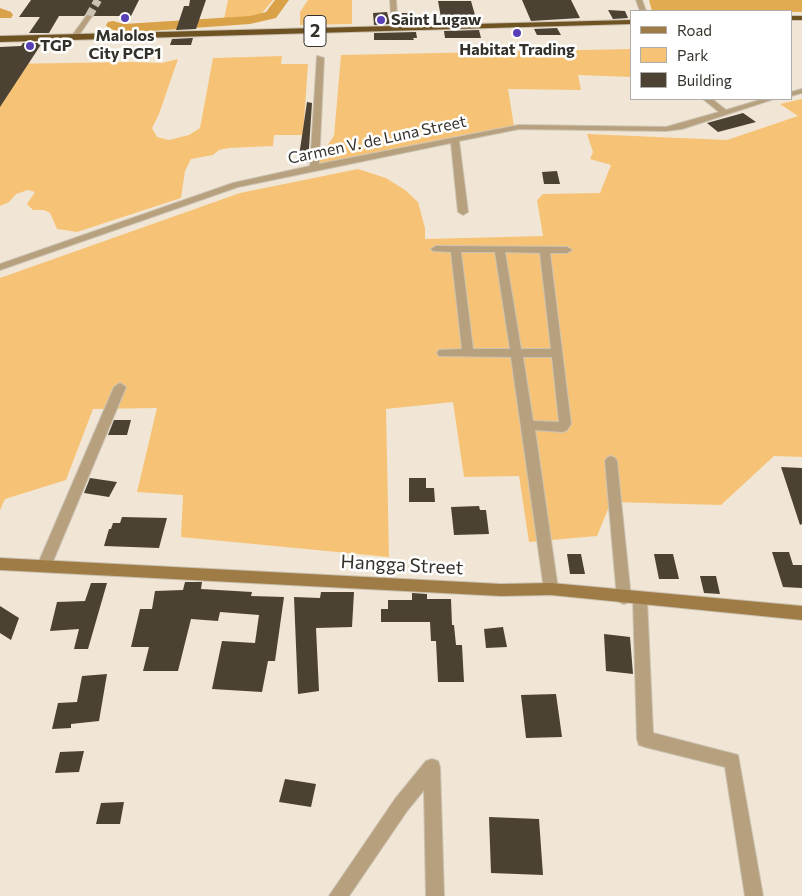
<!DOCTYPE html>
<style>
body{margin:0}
#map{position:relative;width:802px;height:896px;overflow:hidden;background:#f1e6d5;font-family:Commissioner,sans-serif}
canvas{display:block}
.legend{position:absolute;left:630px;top:10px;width:162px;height:90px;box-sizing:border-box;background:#fff;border:1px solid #aeadaa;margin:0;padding:6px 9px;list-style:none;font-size:15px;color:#35312a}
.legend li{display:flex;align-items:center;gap:10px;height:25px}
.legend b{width:25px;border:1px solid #aeadaa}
</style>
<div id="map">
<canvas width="802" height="896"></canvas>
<ul class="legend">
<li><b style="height:6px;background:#9f7c46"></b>Road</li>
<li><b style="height:14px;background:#f6c376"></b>Park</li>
<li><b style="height:14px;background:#4b4234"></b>Building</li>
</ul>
</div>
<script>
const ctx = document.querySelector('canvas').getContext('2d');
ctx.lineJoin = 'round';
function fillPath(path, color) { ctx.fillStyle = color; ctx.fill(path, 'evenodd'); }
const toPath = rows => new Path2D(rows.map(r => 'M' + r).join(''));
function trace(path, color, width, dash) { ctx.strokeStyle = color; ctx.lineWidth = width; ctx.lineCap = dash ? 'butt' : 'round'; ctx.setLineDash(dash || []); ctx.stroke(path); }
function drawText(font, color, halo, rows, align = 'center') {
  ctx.font = font + ' Commissioner,sans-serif'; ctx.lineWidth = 5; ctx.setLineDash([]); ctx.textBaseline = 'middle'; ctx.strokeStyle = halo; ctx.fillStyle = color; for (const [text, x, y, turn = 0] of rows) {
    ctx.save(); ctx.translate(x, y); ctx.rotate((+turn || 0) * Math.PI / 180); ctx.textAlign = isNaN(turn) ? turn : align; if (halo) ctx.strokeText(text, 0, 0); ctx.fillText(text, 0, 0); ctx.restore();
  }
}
fillPath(toPath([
 [228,0,273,0,262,13,252,17,224,19],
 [308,0,352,0,352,24,300,25,300,12],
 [631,49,631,77,578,75,581,90,508,89,514,126,458,136,321,166,319,157,334,136,341,55],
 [282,56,281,64,308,64,303,135,274,135,273,146,229,148,219,150,213,155,191,159,185,171,181,198,77,232,57,229,50,213,44,210,33,210,27,204,35,192,28,190,16,194,9,202,0,206,0,64,131,62,162,63,178,59,159,114,152,128,157,137,169,140,189,135,200,128,213,58],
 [802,99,802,457,774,456,721,505,611,502,597,536,529,542,519,476,464,477,453,402,386,409,389,557,181,537,183,495,137,492,157,408,93,409,66,480,5,499,0,510,0,278,240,193,358,169,386,178,405,190,418,202,425,228,425,239,543,236,537,200,543,194,600,193,611,165,590,159,593,152,587,134,727,140,798,116,780,104]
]), '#f6c376');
fillPath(toPath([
 [649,0,802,0,802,12,652,11]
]), '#e2ab52');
fillPath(toPath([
 [275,0,289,0,276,18,250,24,122,33,108,28,106,25,108,22,113,21,124,24,250,16,266,12,275,0],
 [0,8,11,12,13,15,11,18,0,18,0,8]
]), '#d9a249');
fillPath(toPath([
 [31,0,139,0,131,16,94,16,87,13,84,16,59,16,49,33,29,33,40,17,19,17],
 [190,0,206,0,196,29,176,30,184,6,189,6],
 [522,0,571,0,580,18,531,21],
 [438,1,471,1,477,22,442,23],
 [608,10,625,11,628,18,613,19],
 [387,12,390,24,374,25,373,13],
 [399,13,414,13,415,24,400,24],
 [557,28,561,35,537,35,534,29],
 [479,30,481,38,445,38,444,31],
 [416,32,417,38,413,38,414,40,374,40,374,33],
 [193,38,191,45,170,45,172,39],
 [23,43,42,43,0,107,0,47,21,46],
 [307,102,312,103,308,163,298,163],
 [743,113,756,122,718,132,707,123],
 [557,171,560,184,544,184,542,172],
 [114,420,131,420,127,435,108,435],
 [781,467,802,468,802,524,800,525],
 [90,478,117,482,109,497,84,493],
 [409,478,426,478,426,488,434,488,435,502,409,502],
 [479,506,480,510,486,510,489,534,454,535,451,507],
 [122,517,167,518,159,548,104,546,109,529,111,529,113,523,120,523],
 [772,552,789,552,793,565,802,565,802,588,783,587],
 [567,554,581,554,585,574,570,574],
 [654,554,673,554,679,579,659,579],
 [700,576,716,576,720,594,704,593],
 [185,582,202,582,201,589,252,592,251,596,284,597,275,661,268,661,262,692,212,689,222,641,255,643,259,615,220,612,218,621,191,619,178,671,143,671,149,647,131,647,140,609,152,609,155,591,183,590],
 [91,583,107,583,88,649,74,649,79,629,50,631,57,602,85,601],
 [321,592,354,592,352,627,316,628,319,691,298,694,294,597,320,598],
 [412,593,427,594,427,599,451,599,452,625,454,625,456,645,462,645,464,682,438,682,436,641,431,641,430,622,381,622,381,609,388,609,388,600,412,600],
 [0,606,19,618,11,640,0,633],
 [503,627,507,647,486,648,484,629],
 [604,634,630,637,633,674,606,671],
 [107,674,99,721,71,724,71,728,52,729,58,703,77,702,82,676],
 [556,694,562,737,526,738,521,695],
 [84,751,79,772,55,773,60,752],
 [285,779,316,784,311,807,279,802],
 [124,802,120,824,96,824,101,803],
 [489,817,539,819,543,875,491,873]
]), '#4b4234');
trace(toPath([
 [89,16,98,0]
]), '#cbc2b3', 8, [8, 4]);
const street = toPath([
 [390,0,396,0,398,28,395,30,392,28,390,0],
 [636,0,642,0,646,11,640,11,636,0],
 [87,15,92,16,77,38,73,38,71,37,87,15],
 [317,56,324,58,319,164,519,125,666,127,719,112,703,99,712,99,726,110,763,99,774,99,682,129,666,131,519,129,459,141,468,212,463,215,458,212,451,143,238,187,0,270,0,264,233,183,310,166,317,56],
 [802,89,802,93,791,96,791,92,802,89],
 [436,246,567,247,572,250,567,253,550,253,571,424,567,430,563,432,535,430,558,589,556,593,551,595,546,593,544,589,511,357,439,356,437,353,439,350,462,349,451,252,433,251,431,249,436,246],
 [461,252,495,252,510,349,473,349,461,252],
 [505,252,540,253,551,349,521,349,505,252],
 [523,357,552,357,559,422,533,421,523,357],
 [120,383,126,387,51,566,49,570,44,572,39,570,37,566,114,387,120,383],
 [611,456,615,458,617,461,631,598,629,602,624,604,619,602,617,598,605,461,607,458,611,456],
 [640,593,645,595,647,599,653,733,738,755,763,896,745,896,725,767,645,747,639,745,637,739,633,599,635,595,640,593],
 [432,759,438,761,440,767,444,896,426,896,424,790,407,811,349,896,329,896,395,799,426,761,432,759]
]);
const secondary = toPath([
 [0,558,501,584,551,583,802,606,802,620,551,595,501,596,0,570,0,558]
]);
const highway = toPath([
 [791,16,802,16,802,20,791,20,791,16],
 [631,20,631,24,0,42,0,36,631,20]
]);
trace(street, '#cbc2b3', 2);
trace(secondary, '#cbc2b3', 2);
trace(highway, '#cbc2b3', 2);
fillPath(street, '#b7a07d');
fillPath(secondary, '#9f7c46');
fillPath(highway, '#6e5222');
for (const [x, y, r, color] of [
 [125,18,5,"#593fb7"],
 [381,20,5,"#593fb7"],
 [517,33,5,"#593fb7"],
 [30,46,5,"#593fb7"]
]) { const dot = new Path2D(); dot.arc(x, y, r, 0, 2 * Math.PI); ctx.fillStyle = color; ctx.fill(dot); trace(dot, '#fff', 2); }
drawText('bold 16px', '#35312a', '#fff', [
 ["Saint Lugaw",391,20],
 ["Malolos",125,36,"center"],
 ["City PCP1",125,54,"center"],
 ["TGP",40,46],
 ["Habitat Trading",517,50,"center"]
], 'left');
drawText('16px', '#35312a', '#fff', [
 ["Carmen V. de Luna Street",377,140,-12]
]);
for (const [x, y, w] of [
 [315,31,22]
]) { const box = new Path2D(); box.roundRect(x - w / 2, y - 15.5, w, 31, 4); ctx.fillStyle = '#fff'; ctx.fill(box); trace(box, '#35312a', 1); }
drawText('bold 18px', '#35312a', null, [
 ["2",315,31]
]);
drawText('19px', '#35312a', '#fff', [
 ["Hangga Street",402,565,3]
]);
</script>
